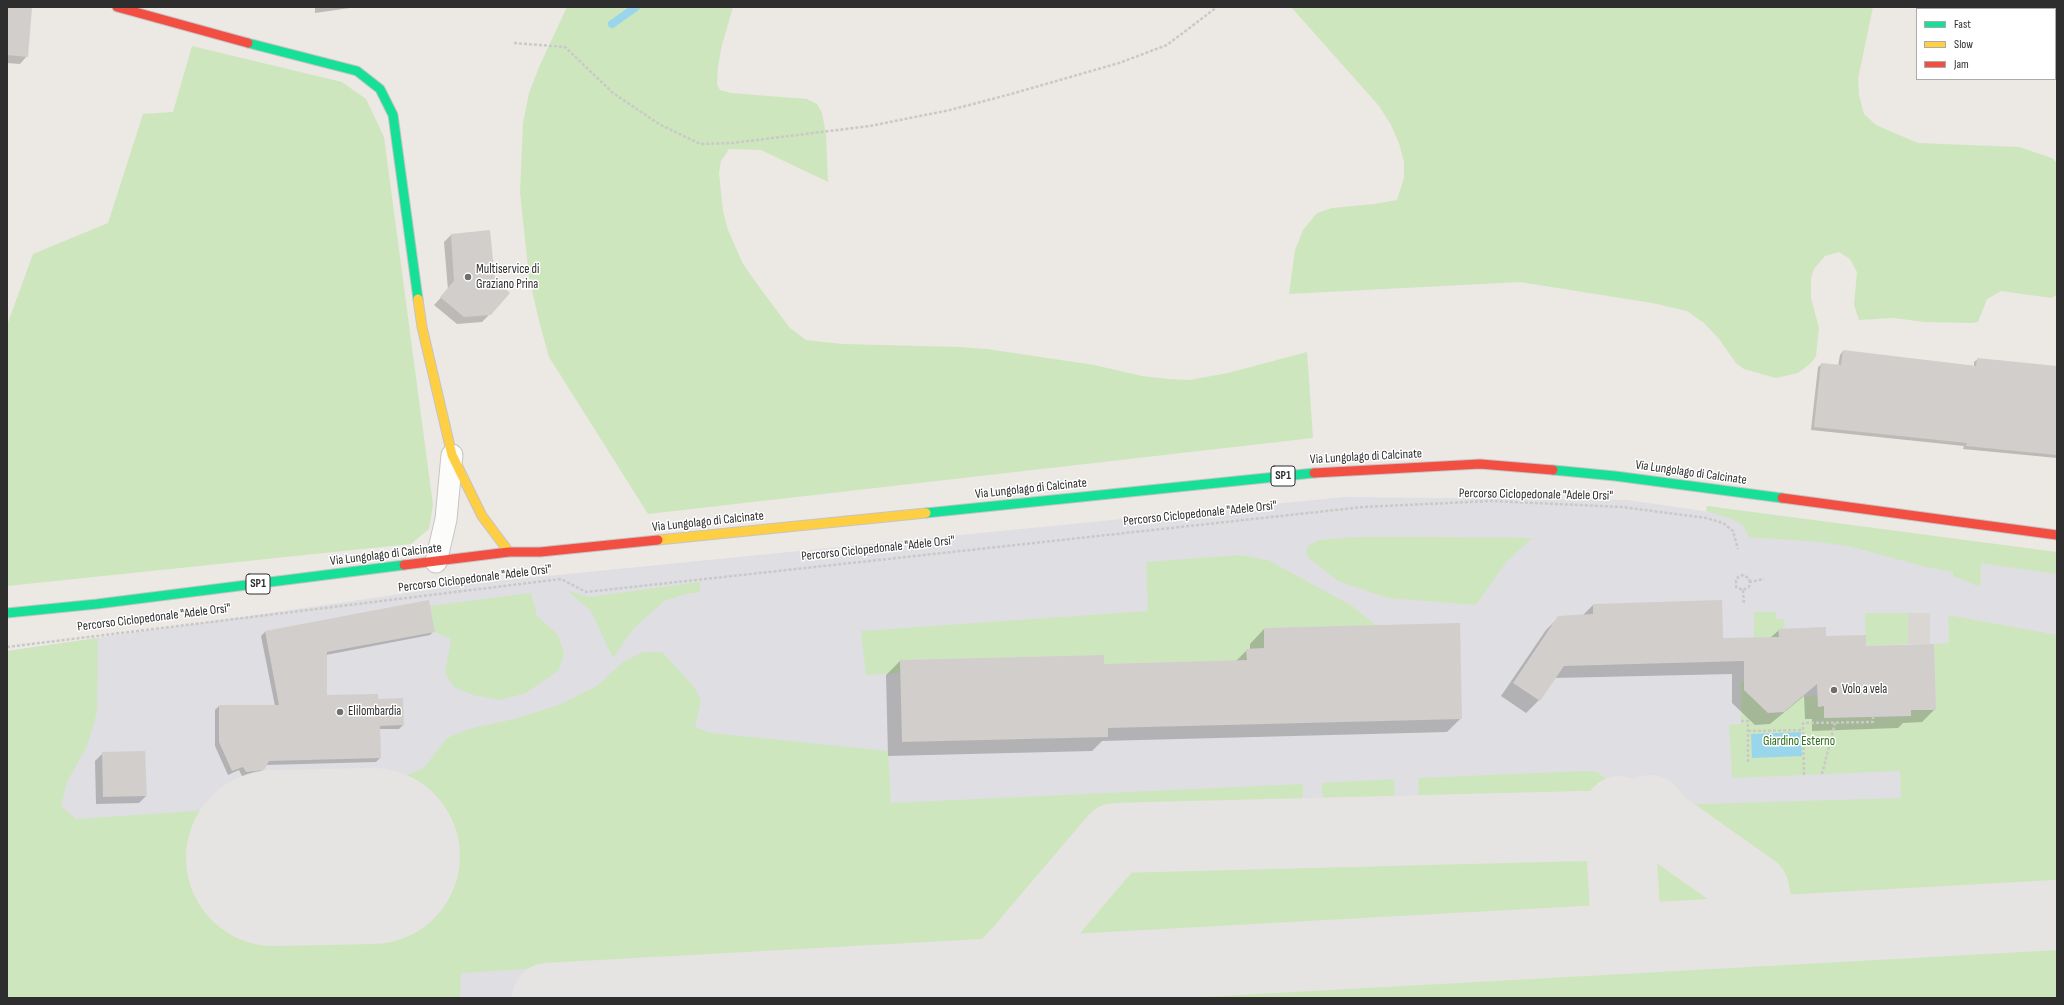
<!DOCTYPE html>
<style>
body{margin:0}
#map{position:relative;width:2064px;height:1005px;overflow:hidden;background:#ece8e4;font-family:"Sofia Sans Condensed",sans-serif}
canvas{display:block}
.frame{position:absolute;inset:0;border:8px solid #2e2e2e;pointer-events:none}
.legend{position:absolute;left:1916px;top:8px;width:140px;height:72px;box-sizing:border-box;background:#fff;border:1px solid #ababab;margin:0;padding:5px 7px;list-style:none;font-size:12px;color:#2e2e2e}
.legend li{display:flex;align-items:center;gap:8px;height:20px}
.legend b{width:20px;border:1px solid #ababab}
</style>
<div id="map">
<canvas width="2064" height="1005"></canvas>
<div class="frame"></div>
<ul class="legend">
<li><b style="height:5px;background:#16e098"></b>Fast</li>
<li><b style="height:5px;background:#ffcf43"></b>Slow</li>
<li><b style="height:5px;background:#f24e42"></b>Jam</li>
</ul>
</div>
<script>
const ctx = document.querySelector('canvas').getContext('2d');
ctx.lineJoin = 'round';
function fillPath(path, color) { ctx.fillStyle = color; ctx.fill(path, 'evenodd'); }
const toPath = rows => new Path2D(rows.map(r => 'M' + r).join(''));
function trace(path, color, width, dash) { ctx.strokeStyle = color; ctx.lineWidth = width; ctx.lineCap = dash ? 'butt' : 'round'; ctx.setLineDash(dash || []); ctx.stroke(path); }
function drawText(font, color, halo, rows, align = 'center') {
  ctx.font = font + ' "Sofia Sans Condensed",sans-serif'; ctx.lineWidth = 3; ctx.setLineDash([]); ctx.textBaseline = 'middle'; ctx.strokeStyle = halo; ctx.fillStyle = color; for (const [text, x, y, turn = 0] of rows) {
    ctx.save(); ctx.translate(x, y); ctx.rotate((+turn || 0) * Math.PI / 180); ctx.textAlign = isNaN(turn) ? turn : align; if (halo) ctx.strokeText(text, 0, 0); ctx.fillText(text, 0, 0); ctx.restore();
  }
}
fillPath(toPath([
 [1344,497,1627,500,2057,562,2057,998,7,998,7,651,477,583]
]), '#dfdee2');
fillPath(toPath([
 [567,7,733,7,722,45,718,66,717,85,720,90,731,93,807,99,817,104,822,113,826,134,828,182,761,150,729,149,721,161,719,173,723,211,728,230,743,264,757,284,790,328,806,340,843,344,960,347,987,349,1094,365,1142,376,1169,379,1189,380,1228,373,1307,352,1313,438,648,514,549,357,539,321,529,277,520,193,523,123,529,93,539,67],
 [1291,7,1873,7,1858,79,1859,95,1864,114,1876,125,1918,143,2019,147,2052,158,2057,163,2057,295,2051,298,2001,291,1987,299,1978,322,1972,323,1924,322,1894,318,1859,320,1854,305,1857,272,1850,259,1839,252,1825,256,1814,269,1811,278,1811,298,1819,328,1816,356,1811,363,1798,373,1776,378,1744,369,1736,363,1719,339,1704,323,1687,311,1652,303,1520,282,1289,294,1295,250,1303,230,1317,213,1332,208,1374,204,1397,200,1404,178,1404,162,1399,143,1391,125,1379,106],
 [192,46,342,82,366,99,384,137,433,505,429,529,411,544,7,586,7,325,33,254,108,223,143,114,173,112],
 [1707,506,2057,552,2057,574,1981,563,1980,587,1953,576,1953,572,1922,566,1852,547,1820,542,1749,537,1743,525,1732,519,1706,511],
 [1357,537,1435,537,1532,538,1506,562,1476,605,1388,598,1338,581,1309,558,1306,553,1308,546,1319,540],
 [1240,555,1268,560,1352,606,1377,626,1264,628,1264,648,1246,649,1247,660,1104,664,1103,655,900,660,900,673,866,675,861,631,1148,611,1146,562],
 [700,582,700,592,686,594,664,601,633,629,613,658,591,611,568,591,589,597],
 [531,593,537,616,558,635,564,653,559,670,526,693,500,700,473,695,454,687,445,673,451,639,435,632,430,606],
 [1754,612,1776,612,1776,619,1784,619,1785,629,1779,629,1779,637,1754,638],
 [1865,613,1908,613,1908,644,1866,646],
 [1948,615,2057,635,2057,885,1791,899,1679,820,1672,805,1901,798,1900,771,1732,778,1729,725,1741,724,1741,682,1744,682,1744,690,1750,696,1760,696,1761,707,1768,713,1784,712,1790,697,1817,696,1818,707,1824,706,1825,718,1911,716,1911,710,1936,710,1934,644,1949,643],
 [98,638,97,712,87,746,67,782,61,806,76,819,211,810,240,814,238,783,306,781,313,796,311,848,265,850,265,866,382,864,382,846,334,848,331,781,400,778,424,768,447,738,469,729,514,719,559,705,597,686,623,662,643,652,662,652,694,687,701,700,695,727,711,733,888,751,891,803,1303,784,1302,804,1297,814,1289,820,1099,828,1008,939,461,973,460,998,7,998,7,651],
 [1585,771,1597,772,1606,779,1609,811,1420,819,1418,778],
 [1394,779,1396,818,1323,819,1322,783],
 [1611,834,1615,908,1046,940,1049,927,1056,916,1121,848],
 [1633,836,1671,839,1718,875,1726,885,1728,897,1724,903,1636,905],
 [2057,943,2057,998,1013,998]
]), '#cee6be');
fillPath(toPath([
 [1908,613,1930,613,1930,644,1908,644]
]), '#dad6d2');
fillPath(toPath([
 [1801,732,1802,756,1752,758,1751,734]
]), '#99d6ec');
fillPath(toPath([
 [7,7,31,7,27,56,20,64,7,63],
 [315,7,357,7,315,13],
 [489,231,490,314,482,322,457,324,434,305,448,290,444,242,451,235],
 [1843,351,1974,366,1974,362,1978,359,2057,367,2057,458,1963,449,1964,446,1811,430,1818,367,1822,364,1838,366,1840,355],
 [1593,605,1722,639,1770,638,1779,630,1825,637,1865,647,1935,709,1922,722,1903,723,1898,728,1812,731,1812,719,1805,719,1804,696,1770,724,1755,725,1732,703,1732,674,1554,678,1539,700,1526,713,1501,696,1546,630,1559,617,1582,616],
 [1264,629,1461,718,1447,732,1102,741,1092,751,888,756,886,675,900,661,1103,665,1235,662,1247,650,1250,650,1250,644],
 [434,631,430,635,326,655,326,696,377,700,403,725,399,729,379,729,380,758,376,762,266,765,259,774,242,776,239,770,228,775,215,746,215,710,219,706,275,706,261,636,265,632],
 [103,753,146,796,139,803,96,804,95,761]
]), '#0003');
trace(toPath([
 [612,24,636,7]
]), '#99d6ec', 8);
trace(toPath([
 [1650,810,1662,824,1754,889,1756,900,1755,912,1749,922,1734,932],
 [1604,939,1620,927,1625,910,1619,811],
 [994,974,1002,969,1018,952,1115,838,1662,824],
 [547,998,2057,915]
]), '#e6e4e2', 70);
trace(toPath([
 [274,858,372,856]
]), '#e6e4e2', 176);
fillPath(toPath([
 [7,7,32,7,28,57,7,55],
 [490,230,495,280,510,293,491,315,464,317,440,297,454,281,451,234],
 [1843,350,1976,366,1977,358,2057,366,2057,455,1966,446,1967,443,1814,427,1821,363,1841,365],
 [429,600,435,632,327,652,327,695,378,694,378,699,403,698,404,725,380,726,381,758,269,761,264,770,246,772,243,767,232,771,219,742,219,705,279,705,265,631],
 [1722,600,1723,638,1779,637,1778,629,1826,627,1826,636,1866,635,1866,646,1934,644,1936,710,1911,710,1911,716,1824,718,1824,706,1818,707,1817,684,1784,712,1768,713,1744,690,1744,661,1564,666,1540,701,1513,683,1558,616,1593,614,1593,604],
 [1460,623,1462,719,1108,728,1108,737,902,742,900,660,1104,655,1104,664,1247,660,1246,649,1264,648,1264,628],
 [145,751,147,796,103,797,102,752]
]), '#d1cecb');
const street = toPath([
 [436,562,446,519,452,455]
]);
const fast = toPath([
 [248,43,357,71,380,89,393,115,418,299],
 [1553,470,1615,476,1782,498],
 [926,513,1314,473],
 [7,613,97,604,404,565]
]);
const slow = toPath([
 [418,299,422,327,452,455,482,516,509,552],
 [658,540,926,513]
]);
const jam = toPath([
 [117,7,248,43],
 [1314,473,1480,464,1553,470],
 [1782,498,2057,535],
 [404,565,509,552,540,552,658,540]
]);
trace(street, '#c5c4c5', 23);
trace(fast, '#c5c4c5', 11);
trace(slow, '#c5c4c5', 11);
trace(jam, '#c5c4c5', 11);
trace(toPath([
 [514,43,565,47,613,93,659,124,700,144,732,143,870,126,950,110,1011,94,1119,63,1167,45,1217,7],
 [1750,582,1749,578,1742,575,1738,577,1736,581,1736,587,1743,590,1749,587,1750,582,1764,579],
 [1743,590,1744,605],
 [7,647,561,579,586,592,1363,507,1491,501,1622,507,1706,518,1723,523,1733,531,1738,549],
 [1741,721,1748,721,1748,764],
 [1748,731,1803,730],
 [1822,774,1835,723],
 [1804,775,1803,723,1873,722,1873,717]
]), '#c9c9c8', 2.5, [3, 2]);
trace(street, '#fcfcfb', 21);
trace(fast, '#16e098', 9);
trace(slow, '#ffcf43', 9);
trace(jam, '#f24e42', 9);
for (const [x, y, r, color] of [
 [468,277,4,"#706f6e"],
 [1834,690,4,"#706f6e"],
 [340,712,4,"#706f6e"]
]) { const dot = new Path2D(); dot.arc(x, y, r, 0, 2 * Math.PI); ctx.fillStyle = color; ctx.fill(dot); trace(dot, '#fff', 1.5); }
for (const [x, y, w] of [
 [1283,476,24],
 [258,584,24]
]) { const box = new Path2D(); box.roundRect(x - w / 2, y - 10, w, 20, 3); ctx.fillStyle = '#fff'; ctx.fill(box); trace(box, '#2e2e2e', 1); }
drawText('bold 12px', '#2e2e2e', null, [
 ["SP1",1283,476],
 ["SP1",258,584]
]);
drawText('13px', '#2e2e2e', '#fff', [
 ["Multiservice di",476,270],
 ["Graziano Prina",476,285],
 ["Volo a vela",1842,690],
 ["Elilombardia",348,712]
], 'left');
drawText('13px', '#2e2e2e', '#fff', [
 ["Via Lungolago di Calcinate",1366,457,-3],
 ["Via Lungolago di Calcinate",1691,473,8],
 ["Via Lungolago di Calcinate",1031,489,-6],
 ["Percorso Ciclopedonale \"Adele Orsi\"",1536,495,1],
 ["Percorso Ciclopedonale \"Adele Orsi\"",1200,514,-6],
 ["Via Lungolago di Calcinate",708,522,-6],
 ["Percorso Ciclopedonale \"Adele Orsi\"",878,549,-6],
 ["Via Lungolago di Calcinate",386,555,-7],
 ["Percorso Ciclopedonale \"Adele Orsi\"",475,579,-7],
 ["Percorso Ciclopedonale \"Adele Orsi\"",154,618,-7]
]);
drawText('13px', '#2c6e1b', '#fff', [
 ["Giardino Esterno",1799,742]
]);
</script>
